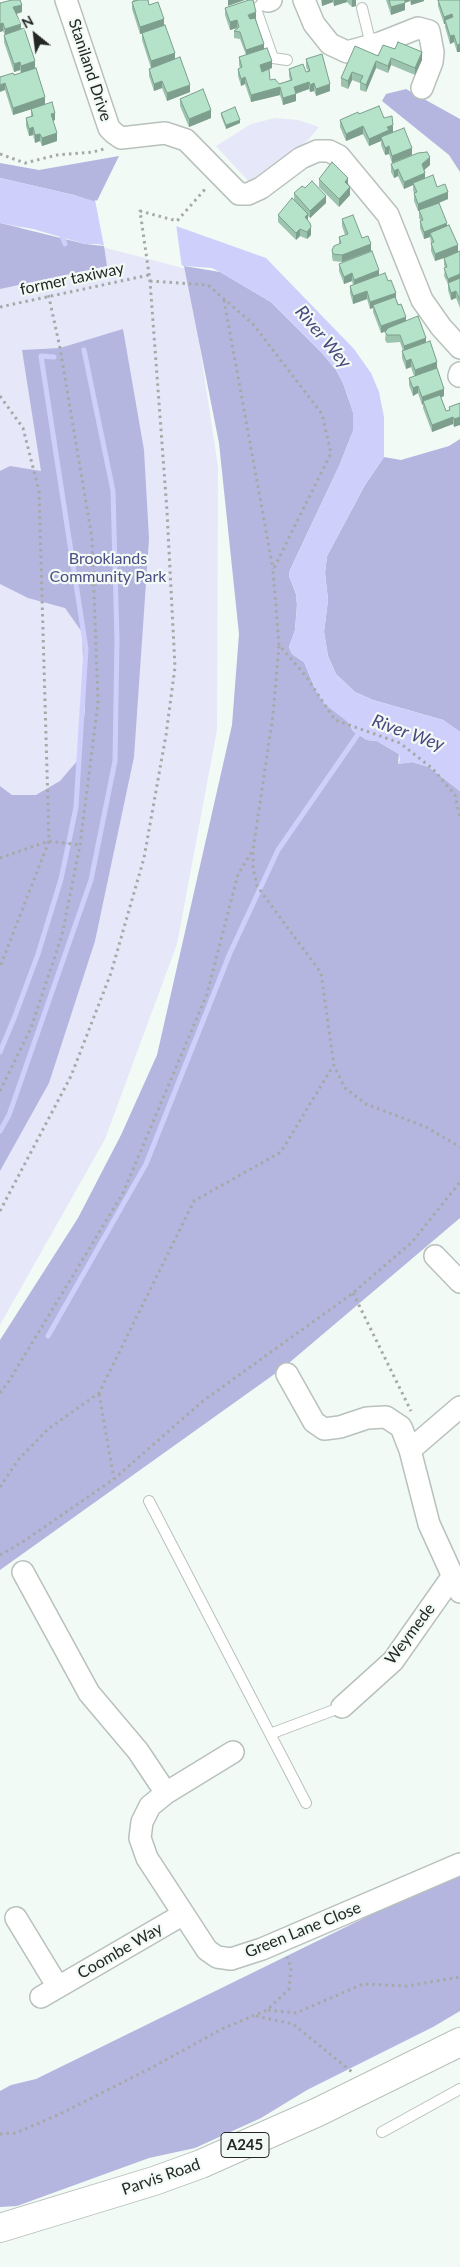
<!DOCTYPE html>
<style>
body{margin:0}
#map{position:relative;width:460px;height:2267px;overflow:hidden;background:#f1faf5;font-family:Lato,sans-serif}
canvas{display:block}
.north{position:absolute;left:10px;top:10px;width:50px;height:50px;-webkit-text-stroke:4px #f1faf5;paint-order:stroke;rotate:331deg;font-size:14px;font-weight:700;line-height:20px;text-align:center;color:#242725}
.north::after{content:'';display:block;margin:auto;width:18px;height:22px;background:#242725;clip-path:polygon(50% 0,100% 100%,50% 72%,0 100%)}
</style>
<div id="map">
<canvas width="460" height="2267"></canvas>
<div class="north">N</div>
</div>
<script>
const ctx = document.querySelector('canvas').getContext('2d');
ctx.lineJoin = 'round';
function fillPath(path, color) { ctx.fillStyle = color; ctx.fill(path, 'evenodd'); }
const toPath = rows => new Path2D(rows.map(r => 'M' + r).join(''));
function trace(path, color, width, dash) { ctx.strokeStyle = color; ctx.lineWidth = width; ctx.lineCap = dash ? 'butt' : 'round'; ctx.setLineDash(dash || []); ctx.stroke(path); }
function drawText(font, color, halo, rows, align = 'center') {
  ctx.font = font + ' Lato,sans-serif'; ctx.lineWidth = 4.5; ctx.setLineDash([]); ctx.textBaseline = 'middle'; ctx.strokeStyle = halo; ctx.fillStyle = color; for (const [text, x, y, turn = 0] of rows) {
    ctx.save(); ctx.translate(x, y); ctx.rotate((+turn || 0) * Math.PI / 180); ctx.textAlign = isNaN(turn) ? turn : align; if (halo) ctx.strokeText(text, 0, 0); ctx.fillText(text, 0, 0); ctx.restore();
  }
}
fillPath(toPath([
 [275,118,298,120,319,127,308,140,251,184,216,146,251,124],
 [0,220,19,225,53,270,102,247,188,269,218,467,217,730,177,944,105,1139,0,1325]
]), '#e6e7f8');
fillPath(toPath([
 [406,89,460,119,460,172,449,155,382,101,386,94],
 [119,156,96,203,74,195,0,178,0,163,39,170],
 [0,223,85,244,104,246,107,266,0,289],
 [184,266,220,272,271,302,322,353,336,370,343,383,353,412,353,431,340,464,290,570,289,576,296,594,297,605,295,630,289,647,292,654,304,662,316,691,348,722,353,731,367,740,377,741,399,754,398,764,412,762,429,767,460,791,460,1218,283,1368,0,1570,0,1340,78,1218,121,1135,157,1055,232,725,239,634,219,443],
 [123,329,144,450,149,539,134,757,95,941,49,1083,0,1171,0,786,12,795,36,795,60,781,78,760,85,710,82,632,65,608,28,598,0,584,0,471,10,466,41,471,22,350,60,348],
 [460,439,460,732,443,720,373,700,355,692,336,674,328,656,324,632,328,600,325,573,327,556,365,485,384,457,401,460,449,446],
 [460,1871,460,2011,433,2027,307,2090,261,2118,195,2148,149,2158,17,2206,0,2207,0,2091,11,2085,36,2079]
]), '#b4b6e0');
fillPath(toPath([
 [0,178,74,195,176,226,266,258,354,349,371,373,379,392,384,417,384,457,365,485,327,556,325,573,328,600,324,632,328,656,336,674,355,692,373,700,443,720,460,732,460,791,429,767,412,762,398,764,400,760,399,754,377,741,367,740,353,731,348,722,324,704,316,691,304,662,292,654,289,646,295,630,297,605,296,594,289,576,290,570,340,464,353,431,353,412,343,383,336,370,322,353,271,302,220,272,212,268,184,266,98,244,85,244,33,229,0,223]
]), '#ced0fb');
fillPath(toPath([
 [95,200,176,224,182,268,104,246]
]), '#f1faf5');
trace(toPath([
 [61,233,65,244],
 [54,357,41,356,86,649,76,807,69,841],
 [0,1052,15,1016,38,954,61,879,68,846],
 [0,1131,9,1115,91,880,115,761,117,640,113,491,84,350],
 [48,1336,146,1164,230,953,278,850,361,730]
]), '#ced0fb', 5);
const lane = toPath([
 [268,1,258,7,257,12,273,58,287,60],
 [362,8,371,45],
 [149,1501,306,1803],
 [270,1734,342,1707],
 [382,2132,460,2089]
]);
const street = toPath([
 [66,0,109,128,114,133,121,138,165,133,186,140,239,194,248,194,261,188,301,158,317,151,329,151,339,156,388,215,422,300,441,327,460,348],
 [304,0,314,24,330,44,347,52,380,43,418,28,429,31,433,52,432,62,422,88],
 [268,1,271,0],
 [459,376,460,373],
 [435,1256,460,1282],
 [287,1374,314,1422,324,1429,340,1427,367,1418,386,1417,401,1427,410,1450,429,1524,460,1592],
 [410,1450,460,1407],
 [23,1572,89,1693,138,1751,166,1793],
 [342,1707,393,1661,452,1577],
 [233,1752,166,1793,150,1806,142,1822,140,1838,147,1858,207,1950,217,1957,231,1959,262,1949,460,1864],
 [16,1918,58,1987],
 [41,1997,182,1915]
]);
const primary = toPath([
 [0,2228,154,2181,201,2164,318,2112,460,2042]
]);
trace(lane, '#b9c1bc', 12);
trace(street, '#b9c1bc', 24);
trace(primary, '#b9c1bc', 30);
trace(toPath([
 [0,154,25,163,57,155,93,152,104,149],
 [150,281,208,285,253,324,322,414,331,453,273,570,279,645,305,675,335,720,400,743,433,769,455,795,460,818],
 [224,300,273,569],
 [0,307,149,275],
 [0,396,23,428,39,491,49,841,0,967],
 [279,646,273,715,253,850,253,868,257,886,321,973,334,1066,345,1088,366,1104,426,1127,460,1147],
 [0,858,49,841,80,845],
 [0,1091,31,1028,62,935,80,845,98,703,92,538,60,348,45,279],
 [0,1211,71,1076,111,973,144,858,166,735,175,667,167,511,150,281,140,211,177,221,207,187],
 [353,1293,411,1411],
 [0,1393,9,1381,123,1193,207,994,238,874,253,850],
 [99,1394,114,1479],
 [0,1487,18,1460,48,1429,99,1393,194,1201,281,1152,333,1066],
 [0,1555,24,1541,114,1479,203,1401,353,1293,412,1242,460,1182],
 [268,2010,296,2013,363,1984,407,1986,460,1977],
 [256,2016,293,2024,352,2072],
 [0,2134,16,2133,62,2113,149,2069,222,2029,267,2010,289,1989,291,1968,287,1957]
]), '#a4aba7', 3, [2.5, 4]);
trace(lane, '#fff', 10);
trace(street, '#fff', 21);
trace(primary, '#fff', 28);
fillPath(toPath([
 [133,0,148,0,149,5,164,26,175,59,190,92,167,101,162,88,154,91,149,76,149,69,151,68,142,40,142,34,140,34,132,9,132,2,133,1],
 [321,0,356,0,356,6,352,7,347,2,334,6,333,2,322,6],
 [386,0,424,0,424,1,411,5,410,1,405,3,405,10,391,15],
 [438,0,460,0,457,52,454,42,450,44,445,27,445,24,444,24,438,6],
 [0,3,22,12,16,14,21,29,35,68,45,104,55,120,53,121,57,141,42,146,40,141,35,143,33,135,29,136,26,126,26,118,31,116,31,109,13,115,5,90,0,77,14,75,21,73,20,70,14,72,4,42,4,35,5,35,3,31,0,32],
 [225,8,256,19,264,49,272,68,262,72,270,80,279,84,290,80,289,76,289,69,306,72,308,71,306,67,306,59,330,91,316,96,314,91,310,92,309,89,296,94,296,101,283,105,280,95,251,102,245,84,241,86,238,76,238,69,240,68,239,65,239,57,246,55,240,39,234,38,234,31,237,28,230,30,225,15],
 [378,56,422,60,415,75,391,65,388,73,376,68,366,92,360,90,360,83,352,80,348,89,341,86,341,78],
 [180,99,211,118,189,127,180,106],
 [221,113,240,123,226,129,221,116],
 [359,114,384,118,393,132,412,155,392,163,389,154,385,155,381,145,381,141,369,146,363,134,346,141,340,127,340,120],
 [391,164,430,165,424,170,425,178,437,187,448,199,439,203,447,226,458,252,460,251,460,308,456,298,451,300,448,290,448,284,444,276,445,268,444,265,444,258,435,261,431,251,431,243,430,237,424,239,420,228,420,221,421,221,419,218,419,211,418,211,414,201,414,193,413,190,413,185,404,189,398,176,394,178,391,172],
 [319,179,348,185,350,195,339,207,319,187],
 [305,188,326,203,310,218,308,216,308,221,311,235,307,239,300,236,296,240,278,222,278,215,294,200,294,193],
 [342,219,362,238,371,251,342,262,333,261,332,257,332,250,339,244,339,237,345,235,342,226],
 [339,264,379,275,388,281,406,321,426,342,437,369,444,396,441,397,446,411,449,410,449,407,460,403,454,427,453,424,432,432,423,408,423,404,422,405,418,393,413,396,409,385,409,378,414,376,411,367,406,369,402,358,402,351,403,351,400,342,387,343,385,340,386,331,381,333,373,312,373,308,370,309,367,299,353,304,350,293,350,286,353,285,352,281,344,284,339,271]
]), '#9bc3ad');
fillPath(toPath([
 [228,0,245,0,228,6],
 [322,0,333,0,333,2,322,6],
 [334,0,347,0,347,2,334,6],
 [352,0,356,0,356,6,352,7],
 [403,0,410,0,410,1,403,3],
 [411,0,424,0,424,1,411,5],
 [405,3,405,10,391,15,391,7],
 [22,5,22,12,13,15,13,7],
 [256,12,256,19,248,22,248,15],
 [452,14,452,21,445,20,445,24,444,24,444,17],
 [164,19,164,27,140,34,140,27],
 [237,20,237,28,230,30,230,22],
 [3,23,3,31,0,32,0,24],
 [21,24,21,32,5,36,5,29],
 [454,35,454,42,450,44,450,36],
 [264,44,264,52,246,57,246,50],
 [460,44,460,52,457,52,457,45],
 [422,52,422,60,415,75,415,68],
 [175,53,175,61,151,68,151,61],
 [391,58,391,65,388,73,388,66],
 [35,61,35,69,21,74,21,66],
 [272,61,272,68,260,72,260,65],
 [376,61,376,68,366,92,366,85],
 [20,62,20,70,14,72,14,64],
 [352,72,352,80,348,89,348,81],
 [245,77,245,84,241,86,241,79],
 [162,81,162,88,154,91,154,84],
 [309,82,309,89,294,94,294,87],
 [5,83,5,90,0,92,0,85],
 [314,83,314,91,310,92,310,85],
 [330,84,330,91,316,96,316,89],
 [190,85,190,92,167,101,167,93],
 [280,87,280,95,251,102,251,95],
 [296,94,296,101,283,105,283,98],
 [45,97,45,105,13,115,13,108],
 [211,110,211,118,189,127,189,119],
 [55,113,55,120,51,121,51,114],
 [240,120,240,123,226,129,226,125],
 [393,125,393,132,381,137,381,141,369,146,369,139,387,127],
 [363,126,363,134,346,141,346,134],
 [33,127,33,135,29,136,29,129],
 [57,133,57,141,42,146,42,138],
 [40,134,40,141,35,143,35,135],
 [389,146,389,154,385,155,385,148],
 [412,148,412,155,392,163,392,156],
 [430,157,430,165,422,172,422,164],
 [398,169,398,176,394,178,394,171],
 [425,173,425,180,413,183,413,185,404,189,404,182],
 [348,178,348,186,345,182],
 [350,187,350,195,339,207,339,199],
 [448,192,448,199,418,211,418,204],
 [326,196,326,203,310,218,310,211],
 [308,214,308,221,305,217],
 [447,223,447,231,430,233,430,237,424,239,424,232],
 [311,227,311,235,307,239,307,232],
 [300,229,300,236,296,240,296,233],
 [371,244,371,251,342,262,342,255],
 [458,245,458,253,435,261,435,254],
 [379,270,379,278,354,287,354,280],
 [352,273,352,281,344,284,344,277],
 [460,274,460,282,448,286,448,279],
 [367,291,367,299,353,304,353,296],
 [456,291,456,298,451,300,451,293],
 [396,293,396,300,373,305,373,308,370,309,370,302],
 [406,317,406,324,381,333,381,326],
 [426,338,426,345,404,353,404,346],
 [411,359,411,367,406,369,406,361],
 [437,362,437,369,415,378,415,370],
 [418,386,418,393,413,396,413,388],
 [444,389,444,396,424,404,423,401,423,404,422,405,422,397],
 [453,417,453,424,432,432,432,425],
 [460,417,460,425,454,427,454,419]
]), '#7e9f8d');
const building = toPath([
 [12,0,20,0,22,5,13,7,21,24,5,29,3,23,0,24,0,3,12,0],
 [138,0,148,0,149,5,158,2,164,19,140,27,132,2,138,0],
 [249,0,253,0,256,12,248,15,250,19,255,18,264,44,246,50,240,32,234,31,239,27,237,20,230,22,225,8,249,0],
 [389,0,405,0,405,3,391,7,389,0],
 [438,0,460,0,460,44,457,45,454,35,450,36,445,20,453,17,452,14,444,17,438,0],
 [165,25,175,53,151,61,142,33,165,25],
 [24,28,35,61,21,66,20,62,14,64,4,35,24,28],
 [398,42,422,52,415,68,391,58,388,66,376,61,366,85,360,82,363,76,352,72,348,81,341,78,355,46,378,56,383,45,395,49,398,42],
 [267,48,272,61,260,65,262,72,269,69,270,80,275,79,279,84,292,80,289,69,303,64,306,72,310,71,306,59,322,54,330,84,316,89,314,83,310,85,309,82,294,87,296,94,283,98,280,87,251,95,245,77,241,79,238,69,242,67,239,57,267,48],
 [180,57,190,85,167,93,162,81,154,84,149,69,180,57],
 [36,68,45,97,13,108,5,83,0,85,0,77,13,73,14,75,36,68],
 [203,89,211,110,189,119,180,99,203,89],
 [52,102,55,113,51,114,57,133,42,138,40,134,35,135,33,127,29,129,26,118,33,116,31,109,52,102],
 [379,106,384,118,392,116,393,125,387,127,389,130,369,139,363,126,346,134,340,120,358,112,359,114,379,106],
 [235,107,240,120,226,125,221,113,235,107],
 [404,128,412,148,392,156,389,146,385,148,381,137,404,128],
 [427,152,430,157,422,164,425,173,404,182,398,169,394,171,391,164,418,153,427,152],
 [332,162,348,178,345,182,350,187,339,199,319,179,332,162],
 [433,175,437,187,445,184,448,192,418,204,414,193,417,192,413,183,433,175],
 [312,181,326,196,310,211,294,193,302,186,305,188,312,181],
 [292,198,308,214,305,217,310,223,311,227,307,232,300,229,296,233,278,215,292,198],
 [439,203,447,223,424,232,420,221,423,220,419,210,439,203],
 [353,215,362,238,368,236,371,244,342,255,333,254,332,250,334,246,341,243,339,237,348,234,342,219,353,215],
 [449,225,458,245,435,254,431,243,434,242,430,233,449,225],
 [372,251,379,270,354,280,352,273,344,277,339,264,372,251],
 [460,251,460,274,448,279,444,268,447,267,444,258,460,251],
 [385,273,388,281,391,280,396,293,370,302,367,291,353,296,350,286,385,273],
 [460,278,460,300,456,291,451,293,448,283,460,278],
 [395,297,398,305,401,304,406,317,381,326,373,305,395,297],
 [418,316,426,338,404,346,400,335,387,335,385,332,388,328,418,316],
 [430,341,437,362,415,370,411,359,406,361,402,351,430,341],
 [437,368,444,389,422,397,418,386,413,388,409,378,437,368],
 [440,395,446,411,450,410,449,407,460,403,460,417,454,419,453,417,432,425,423,401,440,395]
]);
fillPath(building, '#b4e3c9');
trace(building, '#7e9f8d', 1);
for (const [x, y, w] of [
 [245,2145,48]
]) { const box = new Path2D(); box.roundRect(x - w / 2, y - 12.5, w, 25, 4); ctx.fillStyle = '#f1faf5'; ctx.fill(box); trace(box, '#242725', 1); }
drawText('bold 15px', '#242725', null, [
 ["A245",245,2145]
]);
drawText('16px', '#242725', '#f1faf5', [
 ["Staniland Drive",90,70,72],
 ["former taxiway",72,279,-12],
 ["Weymede",410,1634,-53],
 ["Green Lane Close",303,1930,-22],
 ["Coombe Way",120,1951,-30],
 ["Parvis Road",161,2177,-19]
]);
drawText('16px', '#4f4d85', '#f1faf5', [
 ["Brooklands",108,559],
 ["Community Park",108,577]
]);
drawText('italic 18px', '#4a477f', '#f1faf5', [
 ["River Wey",323,337,50],
 ["River Wey",408,733,20]
]);
</script>
